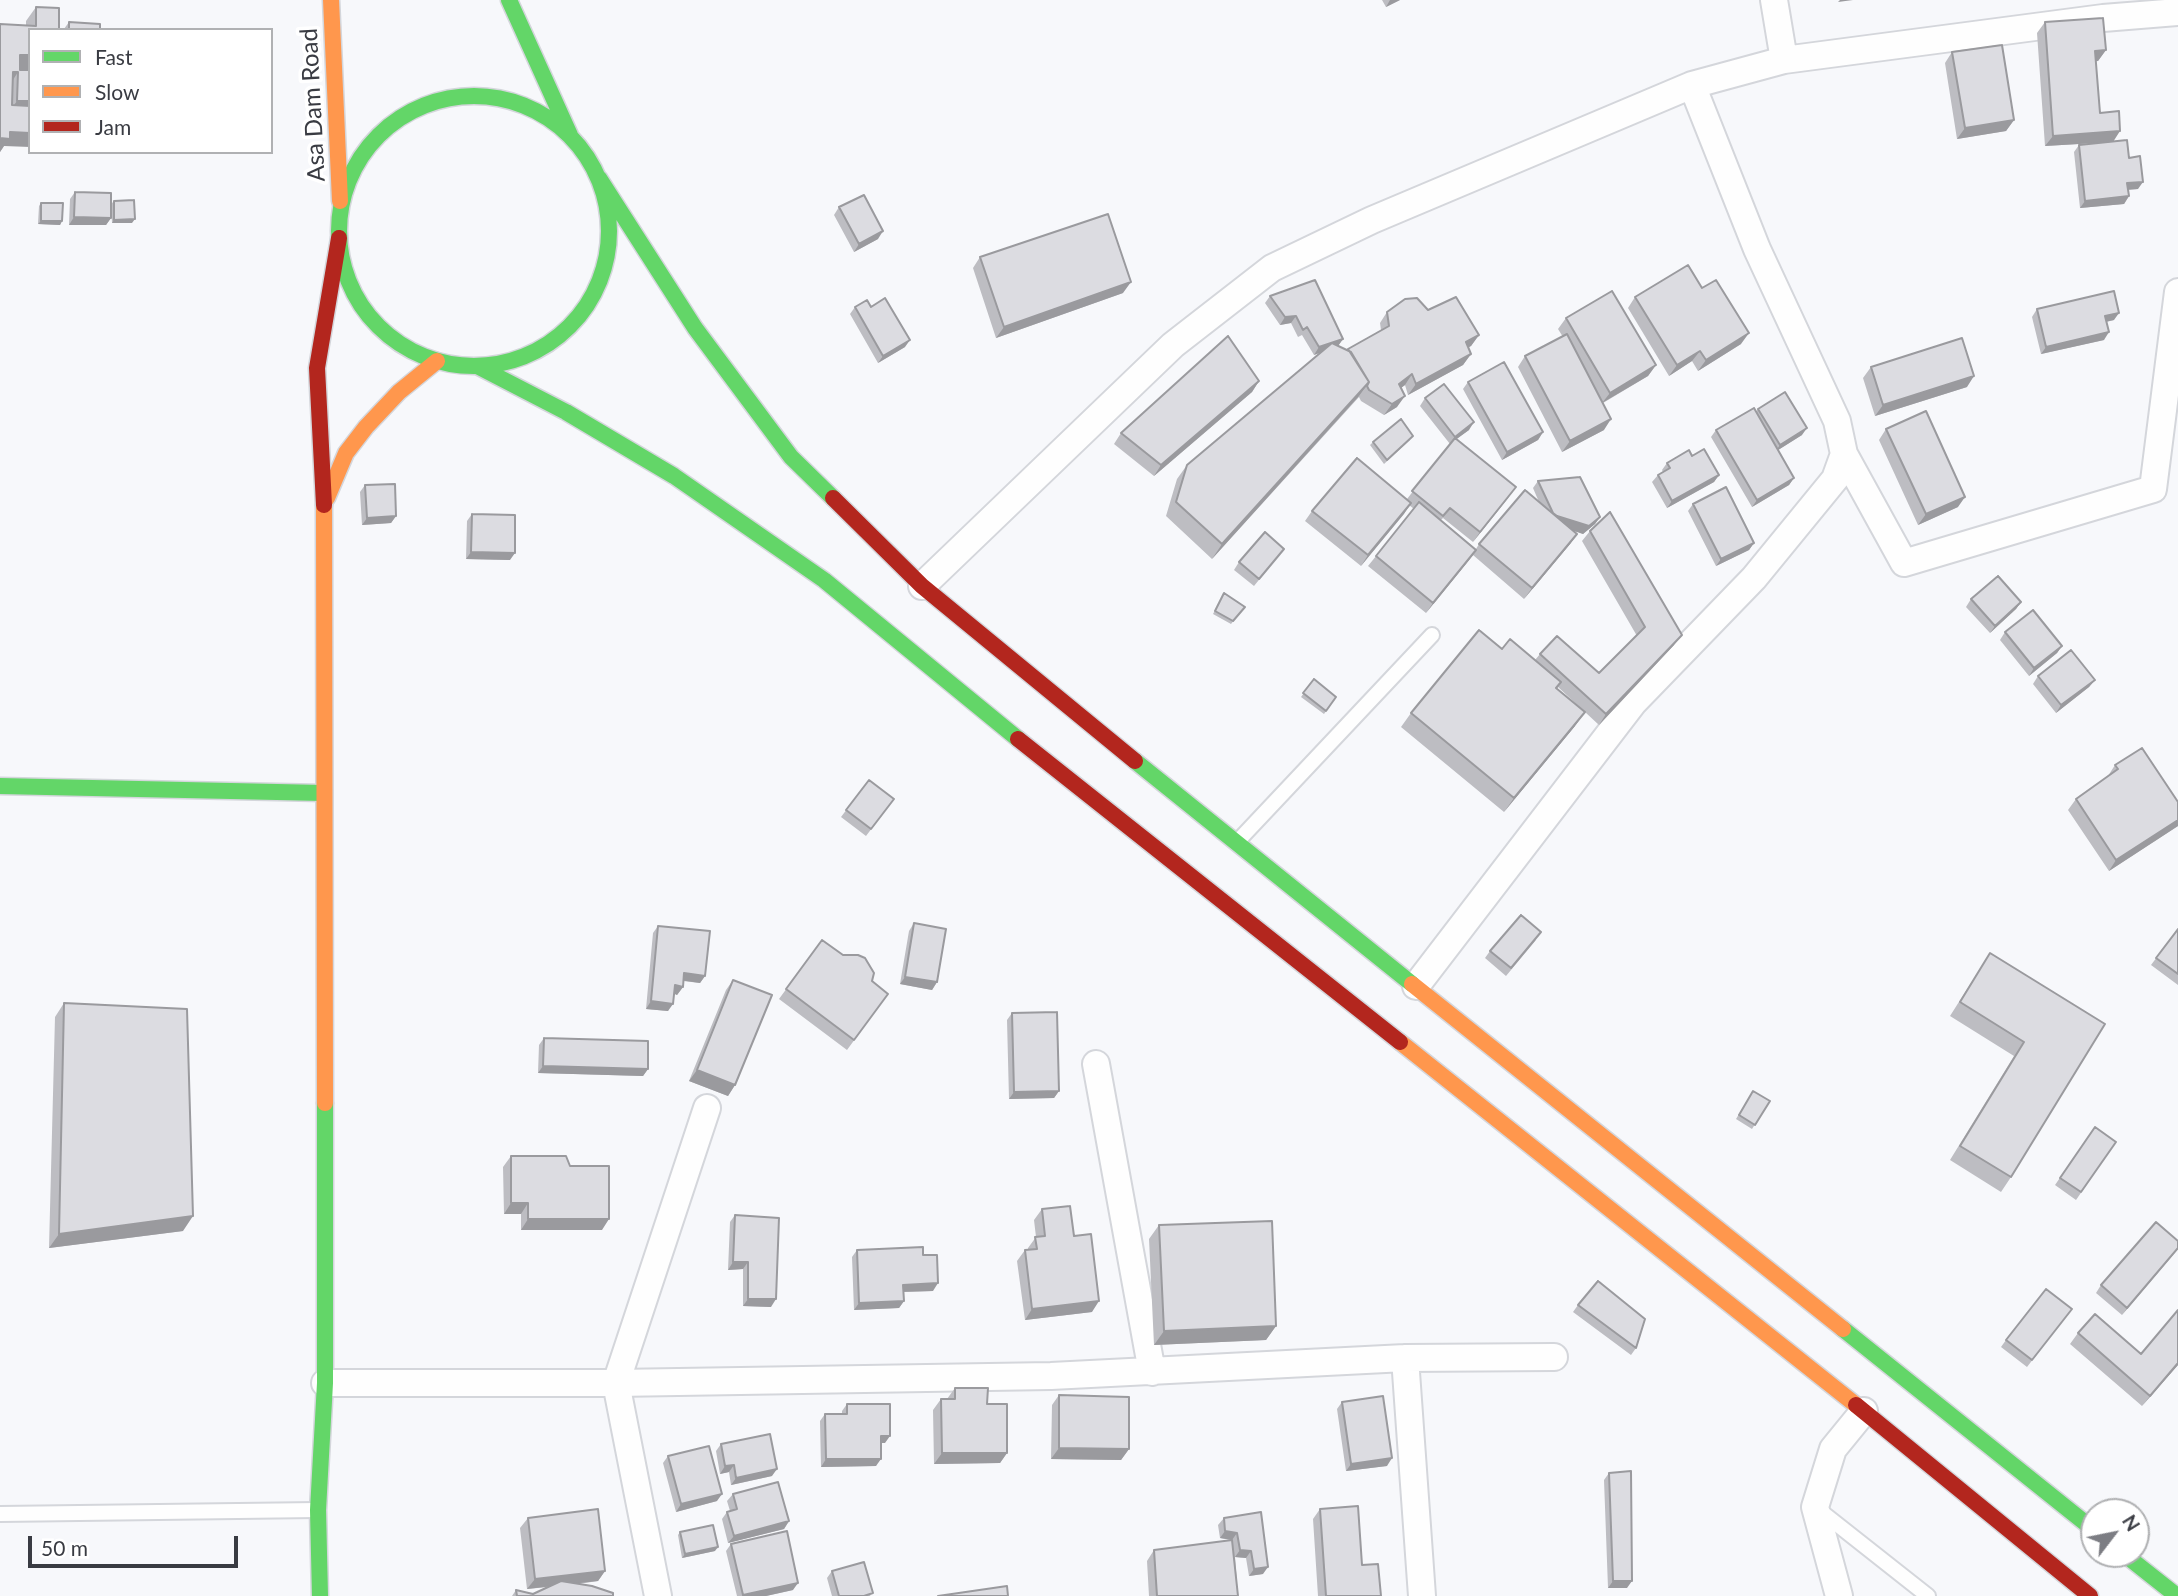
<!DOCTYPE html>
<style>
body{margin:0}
#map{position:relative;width:2178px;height:1596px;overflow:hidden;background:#f7f8fb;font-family:Lato,sans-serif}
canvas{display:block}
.legend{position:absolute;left:28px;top:28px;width:245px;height:126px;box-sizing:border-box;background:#fff;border:2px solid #b0b1b3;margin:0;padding:9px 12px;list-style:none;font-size:21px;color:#393b42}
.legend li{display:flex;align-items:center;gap:14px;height:35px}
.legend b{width:35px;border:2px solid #b0b1b3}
.north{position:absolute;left:2080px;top:1498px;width:70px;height:70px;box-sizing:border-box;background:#fff;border:2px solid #b0b1b3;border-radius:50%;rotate:58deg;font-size:19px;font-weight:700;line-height:28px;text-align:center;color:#393b42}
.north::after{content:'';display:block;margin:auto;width:24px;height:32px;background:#7c7d83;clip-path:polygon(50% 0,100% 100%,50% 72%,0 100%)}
.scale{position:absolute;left:28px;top:1536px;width:210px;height:32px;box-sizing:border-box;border:4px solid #393b42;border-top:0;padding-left:9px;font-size:21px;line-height:24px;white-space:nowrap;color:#393b42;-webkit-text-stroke:5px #fff;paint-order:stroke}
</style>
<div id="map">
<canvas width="2178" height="1596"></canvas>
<ul class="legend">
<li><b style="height:9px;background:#63d668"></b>Fast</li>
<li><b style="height:9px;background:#ff974d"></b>Slow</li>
<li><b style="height:9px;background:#b3261e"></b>Jam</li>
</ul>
<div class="north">N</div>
<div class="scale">50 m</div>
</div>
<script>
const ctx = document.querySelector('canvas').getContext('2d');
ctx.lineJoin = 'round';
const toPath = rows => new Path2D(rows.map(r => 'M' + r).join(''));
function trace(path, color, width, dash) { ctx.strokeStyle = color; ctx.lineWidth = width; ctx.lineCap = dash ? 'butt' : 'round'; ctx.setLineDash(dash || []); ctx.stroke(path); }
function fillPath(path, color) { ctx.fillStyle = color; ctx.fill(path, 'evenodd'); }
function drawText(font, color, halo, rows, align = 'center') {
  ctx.font = font + ' Lato,sans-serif'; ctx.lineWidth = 7; ctx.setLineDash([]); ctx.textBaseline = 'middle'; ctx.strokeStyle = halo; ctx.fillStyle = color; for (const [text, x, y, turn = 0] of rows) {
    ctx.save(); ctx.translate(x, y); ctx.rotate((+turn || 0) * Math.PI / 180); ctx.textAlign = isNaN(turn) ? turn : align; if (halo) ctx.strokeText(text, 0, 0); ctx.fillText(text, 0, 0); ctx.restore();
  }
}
const lane = toPath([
 [1237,842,1432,635],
 [1819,1510,1928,1596],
 [0,1514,317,1510]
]);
const street = toPath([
 [1774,0,1784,60],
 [1844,454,1904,563,2153,489,2178,292],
 [922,586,1173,345,1272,268,1372,220,1692,85,1784,60,2103,18,2178,12],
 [1416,986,1633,703,1754,578,1835,479,1844,454,1837,421,1757,249,1692,85],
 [1096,1064,1152,1372],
 [1405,1358,1422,1596],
 [325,1383,616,1383,1051,1376,1405,1358,1554,1357],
 [658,1596,616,1383,707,1108],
 [1839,1596,1815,1507,1833,1449,1864,1411]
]);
const fast = toPath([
 [509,0,570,135],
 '339 231a135 135 0 1 1 270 0a135 135 0 1 1-270 0Z',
 [599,178,695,328,791,457,833,498],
 [479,367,566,412,674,476,824,580,1018,739],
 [1135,761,1412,984],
 [0,786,323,793],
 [1843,1329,2094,1530],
 [2124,1554,2177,1596],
 [320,1596,318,1510,325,1383,325,1103]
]);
const slow = toPath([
 [331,0,340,201],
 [327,498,346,453,366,427,399,392,437,361],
 [324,505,325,1103],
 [1412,984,1843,1329],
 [1400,1042,1856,1405]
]);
const jam = toPath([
 [833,498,922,586,1135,761],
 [324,505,317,368,339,238],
 [1018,739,1400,1042],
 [1856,1405,2090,1596]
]);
trace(lane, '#d4d6db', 18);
trace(street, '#d4d6db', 30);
trace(fast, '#d4d6db', 19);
trace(slow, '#d4d6db', 19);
trace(jam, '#d4d6db', 19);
trace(lane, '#fefefe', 14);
trace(street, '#fefefe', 26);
trace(fast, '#63d668', 16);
trace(slow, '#ff974d', 16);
trace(jam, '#b3261e', 16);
fillPath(toPath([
 [1382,0,1400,0,1386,7],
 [36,7,59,29,64,29,69,22,100,24,20,69,30,70,4,146,0,152,0,24,26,26,26,21],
 [2045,22,2106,50,2098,61,2096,61,2100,113,2114,141,2129,158,2138,189,2128,190,2129,196,2124,204,2080,208,2074,152,2079,145,2095,143,2045,146,2037,33],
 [1952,52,2014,120,2006,131,1957,139,1945,63],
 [75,192,111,218,106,225,69,225,70,199],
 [114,201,132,223,112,223,111,204],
 [41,203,62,221,60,225,38,224,39,206],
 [839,207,878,239,854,252,834,215],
 [980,257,1123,293,996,338,973,268],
 [1702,288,1741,344,1698,371,1692,361,1669,376,1628,308,1635,297],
 [1270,296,1343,339,1338,346,1347,350,1381,330,1380,323,1387,312,1428,310,1479,335,1471,346,1468,347,1471,354,1463,365,1408,395,1405,385,1401,388,1397,407,1384,415,1361,401,1359,397,1212,559,1166,516,1177,479,1187,465,1321,352,1314,355,1302,335,1298,337,1291,323,1280,325,1265,303],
 [855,307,905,347,878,363,850,314],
 [2037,309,2114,320,2106,322,2104,340,2041,354,2032,317],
 [1566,318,1656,365,1648,376,1603,403,1604,430,1562,452,1518,367,1525,356,1563,337,1558,329],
 [1871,367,1967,387,1875,416,1863,378],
 [1259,381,1252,392,1154,476,1114,444,1121,433],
 [1468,382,1543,432,1538,440,1502,460,1463,389],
 [1425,398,1469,430,1456,439,1508,498,1473,542,1443,518,1441,520,1476,549,1479,544,1539,502,1533,488,1538,481,1600,517,1595,524,1583,534,1574,530,1577,534,1570,544,1524,599,1473,555,1426,613,1368,566,1414,509,1409,505,1361,566,1305,521,1312,511,1407,499,1450,444,1420,406],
 [1758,409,1802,435,1778,450,1794,478,1789,485,1752,507,1711,437,1716,430,1756,412],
 [1886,429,1958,507,1918,525,1879,440],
 [1410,440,1384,464,1370,445,1373,442],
 [1667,463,1719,475,1714,482,1667,508,1652,482,1658,475,1663,472,1662,470],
 [365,485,396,516,391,523,362,525,360,492],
 [1693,504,1754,543,1749,550,1716,566,1688,511],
 [472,514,510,560,466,559,467,521],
 [1590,531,1674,645,1599,725,1558,687,1557,689,1575,726,1504,812,1401,727,1411,713,1502,649,1535,660,1540,654,1599,673,1637,636,1582,541],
 [1284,549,1254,586,1234,570,1239,562],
 [1224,593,1245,607,1231,624,1213,614],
 [1971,599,2021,602,2016,609,1990,633,1966,607],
 [2005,632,2062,646,2057,653,2029,676,2000,640],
 [2038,676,2095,680,2089,687,2056,713,2033,684],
 [1314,679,1336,697,1324,714,1301,697],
 [2115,765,2178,802,2178,826,2109,871,2068,810,2076,799,2108,776],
 [869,780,894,799,866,836,841,817],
 [914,923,937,982,932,990,900,984,909,931],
 [658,926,705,976,700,983,683,981,683,987,677,995,674,993,668,1011,646,1009,653,933],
 [2178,929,2178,985,2151,965],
 [822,940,872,981,888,994,847,1050,779,999],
 [1536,940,1506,976,1485,958,1490,951],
 [1990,953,2105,1024,2011,1177,2001,1192,1950,1160,2014,1056,1950,1016],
 [733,980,735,1085,728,1096,689,1081,726,990],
 [64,1003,183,1231,49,1248,55,1017],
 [1012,1013,1059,1091,1054,1098,1009,1099,1007,1020],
 [544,1038,648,1069,643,1076,538,1073,539,1045],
 [1753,1091,1770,1101,1752,1129,1736,1119],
 [2095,1127,2116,1142,2076,1200,2055,1185],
 [511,1156,570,1166,602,1230,521,1230,521,1214,504,1214,503,1167],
 [1042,1209,1074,1236,1092,1312,1025,1320,1017,1261,1025,1250,1028,1250,1028,1248,1036,1237,1034,1220],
 [735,1215,771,1307,743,1306,743,1269,728,1270,730,1222],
 [1159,1225,1276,1326,1266,1340,1154,1345,1149,1239],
 [2178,1241,2122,1315,2096,1293,2101,1285],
 [857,1250,923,1255,933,1291,903,1292,904,1301,899,1308,854,1310,852,1257],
 [1578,1305,1636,1348,1631,1355,1573,1312],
 [2072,1309,2027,1367,2001,1347,2006,1340],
 [2178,1310,2178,1365,2142,1406,2070,1344,2078,1333,2141,1354],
 [955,1388,987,1404,1007,1453,1000,1463,934,1464,933,1410,941,1399,947,1399],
 [1059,1395,1129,1449,1121,1460,1051,1459,1052,1405],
 [1342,1402,1387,1466,1346,1471,1337,1409],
 [847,1404,885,1443,881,1443,876,1466,821,1467,820,1421,825,1414,842,1414,842,1411],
 [721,1444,772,1476,731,1485,729,1472,720,1474,716,1451],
 [668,1456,717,1501,676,1512,663,1463],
 [1609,1473,1627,1588,1608,1588,1604,1480],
 [733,1494,789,1521,784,1529,728,1543,722,1519,727,1512,730,1511,727,1501],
 [1320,1509,1362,1565,1381,1596,1318,1596,1313,1519],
 [1261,1512,1263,1574,1249,1576,1246,1558,1235,1557,1238,1596,1149,1596,1147,1561,1154,1550,1232,1540,1220,1538,1218,1525,1224,1518],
 [528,1518,605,1571,598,1581,578,1584,613,1596,512,1596,516,1590,533,1594,548,1587,527,1589,520,1528],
 [680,1532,715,1551,682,1558,678,1535],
 [731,1544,793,1590,766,1596,737,1596,726,1551],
 [832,1571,871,1596,832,1596,827,1578]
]), '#bdbdc2');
fillPath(toPath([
 [1390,0,1400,0,1386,7],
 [1840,0,1853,0,1838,2],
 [2106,50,2098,61,2088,62,2095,51],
 [20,55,30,55,30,70,11,69],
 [13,72,18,72,9,86],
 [17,101,30,101,30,111,7,115],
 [2014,120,2006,131,1957,139,1965,128],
 [2120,131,2113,142,2045,146,2053,136],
 [10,132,30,133,30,147,4,146,0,152,0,138],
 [2143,182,2138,189,2122,190,2127,183],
 [2129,196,2124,204,2080,208,2085,201],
 [74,217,111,218,106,225,69,225],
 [135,219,132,223,112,223,114,220],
 [41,221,62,221,60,225,38,224],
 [883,231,878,239,854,252,859,244],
 [1131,282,1123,293,996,338,1004,327],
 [2119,313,2114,320,2100,323,2105,316],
 [1296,316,1291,323,1280,325,1285,317],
 [2109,332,2104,340,2041,354,2046,347],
 [1749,333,1741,344,1698,371,1706,360],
 [1479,335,1471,346,1459,353,1466,342],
 [1343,339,1338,346,1314,355,1319,347],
 [910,340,905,347,878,363,883,356],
 [1700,351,1692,361,1669,376,1677,365],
 [1471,354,1463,365,1408,395,1416,384],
 [1656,365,1648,376,1602,403,1610,393],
 [1412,374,1405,385,1391,395,1399,384],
 [1974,376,1967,387,1875,416,1883,405],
 [1259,381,1252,392,1154,476,1161,465],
 [1369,382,1359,396,1212,559,1222,544],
 [1405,396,1397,407,1384,415,1392,404],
 [1611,419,1604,430,1562,452,1570,441],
 [1474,422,1469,430,1450,444,1455,437],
 [1807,428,1802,435,1775,452,1780,445],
 [1543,432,1538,440,1502,460,1507,452],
 [1719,475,1714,482,1667,508,1672,501],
 [1794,478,1789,485,1752,507,1757,500],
 [1516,487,1508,498,1473,542,1480,532],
 [1965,497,1958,507,1918,525,1926,514],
 [1411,503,1404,514,1361,566,1368,555],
 [1554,515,1600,517,1595,524,1583,534,1549,523],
 [396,516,391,523,362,525,367,518],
 [1577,534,1570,544,1524,599,1532,588],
 [1754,543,1749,550,1716,566,1721,559],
 [1476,550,1469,560,1426,613,1433,603],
 [471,552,515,553,510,560,466,559],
 [2021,602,2016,609,1990,633,1995,626],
 [1682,635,1674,645,1599,725,1606,714],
 [2062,646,2057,653,2029,676,2034,668],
 [2095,680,2089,687,2056,713,2061,705],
 [1585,712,1575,726,1504,812,1514,798],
 [2178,820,2178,826,2109,871,2116,860],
 [684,973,705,976,700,983,679,980],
 [905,977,937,982,932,990,900,984],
 [675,985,683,987,677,995,670,992],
 [651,1001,673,1004,668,1011,646,1009],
 [543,1066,648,1069,643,1076,538,1073],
 [697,1070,735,1085,728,1096,689,1081],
 [1059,1091,1054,1098,1009,1099,1014,1092],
 [511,1203,528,1203,521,1214,504,1214],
 [193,1216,183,1231,49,1248,59,1234],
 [528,1219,609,1219,602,1230,521,1230],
 [2178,1248,2178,1249,2122,1315,2127,1308],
 [733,1262,748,1262,743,1269,728,1270],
 [938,1283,933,1291,898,1292,903,1285],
 [748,1299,776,1299,771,1307,743,1306],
 [904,1301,899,1308,854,1310,859,1303],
 [1099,1301,1092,1312,1025,1320,1032,1309],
 [1276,1326,1266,1340,1154,1345,1164,1331],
 [2178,1363,2178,1365,2142,1406,2150,1396],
 [881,1436,890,1436,885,1443,876,1443],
 [1059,1448,1129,1449,1121,1460,1051,1459],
 [942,1453,1007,1453,1000,1463,934,1464],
 [1392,1458,1387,1466,1346,1471,1351,1464],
 [826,1459,881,1459,876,1466,821,1467],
 [734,1465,729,1472,720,1474,725,1466],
 [777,1469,772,1476,731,1485,736,1478],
 [722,1494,717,1501,676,1512,681,1504],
 [789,1521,784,1529,728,1543,734,1536],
 [1225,1531,1237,1533,1232,1540,1220,1538],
 [718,1547,715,1551,682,1558,685,1554],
 [1240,1550,1251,1551,1246,1558,1235,1557],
 [1268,1567,1263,1574,1249,1576,1254,1569],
 [605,1571,598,1581,527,1589,535,1579],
 [1613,1581,1632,1581,1627,1588,1608,1588],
 [798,1583,793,1590,766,1596,742,1596,743,1595]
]), '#9a9a9e');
const building = toPath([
 [36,7,59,8,59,29,69,29,69,22,100,24,100,30,30,30,30,55,20,55,20,70,30,70,30,101,17,101,18,72,13,72,12,105,30,106,30,133,10,132,10,139,0,138,0,24,36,26,36,7],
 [2103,18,2106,50,2095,51,2100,113,2119,111,2120,131,2053,136,2045,22,2103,18],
 [2002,45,2014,120,1965,128,1952,52,2002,45],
 [2127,140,2129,158,2140,156,2143,182,2127,183,2129,196,2085,201,2079,145,2127,140],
 [75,192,111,193,111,218,74,217,75,192],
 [864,195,883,231,859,244,839,207,864,195],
 [134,200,135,219,114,220,114,201,134,200],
 [41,203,63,203,62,221,41,221,41,203],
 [1108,214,1131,282,1004,327,980,257,1108,214],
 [1688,265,1702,288,1716,280,1749,333,1706,360,1700,351,1677,365,1635,297,1688,265],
 [1315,280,1343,339,1319,347,1307,327,1303,330,1296,316,1285,317,1270,296,1315,280],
 [1612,291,1656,365,1610,393,1566,318,1612,291],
 [2114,291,2119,313,2105,316,2109,332,2046,347,2037,309,2114,291],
 [1456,297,1479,335,1466,342,1471,354,1416,384,1412,374,1399,384,1405,396,1392,404,1369,390,1367,386,1369,382,1348,349,1389,326,1387,312,1405,299,1417,298,1428,310,1456,297],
 [885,298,910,340,883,356,855,307,867,300,871,307,885,298],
 [1567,334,1611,419,1570,441,1525,356,1567,334],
 [1228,336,1259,381,1161,465,1121,433,1228,336],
 [1962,338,1974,376,1883,405,1871,367,1962,338],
 [1332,343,1351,352,1369,382,1222,544,1176,502,1187,465,1332,343],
 [1504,362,1543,432,1507,452,1468,382,1504,362],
 [1444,384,1474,422,1455,437,1425,398,1444,384],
 [1785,392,1807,428,1780,445,1758,409,1785,392],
 [1754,408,1794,478,1757,500,1716,430,1754,408],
 [1926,411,1965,497,1926,514,1886,429,1926,411],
 [1401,419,1413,436,1387,460,1373,442,1401,419],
 [1455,438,1516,487,1480,532,1450,508,1443,516,1412,491,1455,438],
 [1704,449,1719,475,1672,501,1658,475,1670,468,1667,463,1689,450,1692,456,1704,449],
 [1357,458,1411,503,1368,555,1312,511,1357,458],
 [1580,477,1600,517,1589,526,1557,516,1553,513,1538,481,1580,477],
 [395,484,396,516,367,518,365,485,395,484],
 [1726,487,1754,543,1721,559,1693,504,1726,487],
 [1525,490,1577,534,1532,588,1479,544,1525,490],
 [1419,502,1476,550,1433,603,1376,556,1419,502],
 [1610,512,1682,635,1606,714,1540,654,1557,636,1599,673,1645,627,1590,531,1610,512],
 [472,514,515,515,515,553,471,552,472,514],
 [1265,532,1284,549,1259,579,1239,562,1265,532],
 [1998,576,2021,602,1995,626,1971,599,1998,576],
 [1224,593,1245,607,1233,621,1215,611,1224,593],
 [2033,610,2062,646,2034,668,2005,632,2033,610],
 [1479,630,1502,649,1510,639,1561,682,1556,688,1585,712,1514,798,1411,713,1479,630],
 [2071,650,2095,680,2061,705,2038,676,2071,650],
 [1314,679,1336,697,1326,711,1303,693,1314,679],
 [2142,748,2178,802,2178,820,2116,860,2076,799,2118,769,2115,765,2142,748],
 [869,780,894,799,871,829,846,810,869,780],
 [1521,915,1541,932,1511,968,1490,951,1521,915],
 [914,923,946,929,937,982,905,977,914,923],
 [658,926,710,931,705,976,684,973,683,987,675,985,673,1004,651,1001,658,926],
 [2178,929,2178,974,2156,958,2178,929],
 [822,940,843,955,858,955,865,958,874,973,872,981,888,994,854,1040,786,989,822,940],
 [1990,953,2105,1024,2011,1177,1960,1146,2024,1042,1960,1002,1990,953],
 [733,980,772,995,735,1085,697,1070,733,980],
 [64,1003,187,1009,193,1216,59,1234,64,1003],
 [1057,1012,1059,1091,1014,1092,1012,1013,1057,1012],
 [544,1038,648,1041,648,1069,543,1066,544,1038],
 [1753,1091,1770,1101,1755,1125,1739,1115,1753,1091],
 [2095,1127,2116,1142,2081,1192,2060,1178,2095,1127],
 [511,1156,566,1156,570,1166,609,1166,609,1219,528,1219,528,1203,511,1203,511,1156],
 [1070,1206,1074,1236,1091,1234,1099,1301,1032,1309,1025,1250,1037,1249,1035,1237,1045,1236,1042,1209,1070,1206],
 [735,1215,779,1218,776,1299,748,1299,748,1262,733,1262,735,1215],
 [1272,1221,1276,1326,1164,1331,1159,1225,1272,1221],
 [2156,1222,2178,1241,2178,1248,2127,1308,2101,1285,2156,1222],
 [923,1247,923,1255,937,1255,938,1283,903,1285,904,1301,859,1303,857,1250,923,1247],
 [1598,1281,1645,1319,1636,1348,1578,1305,1598,1281],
 [2046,1289,2072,1309,2032,1360,2006,1340,2046,1289],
 [2178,1310,2178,1363,2150,1396,2078,1333,2095,1314,2141,1354,2178,1310],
 [955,1388,988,1388,987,1404,1007,1404,1007,1453,942,1453,941,1399,955,1399,955,1388],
 [1059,1395,1129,1397,1129,1449,1059,1448,1059,1395],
 [1383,1396,1392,1458,1351,1464,1342,1402,1383,1396],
 [847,1404,890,1404,890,1436,881,1436,881,1459,826,1459,825,1414,847,1414,847,1404],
 [770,1434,777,1469,736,1478,734,1465,725,1466,721,1444,770,1434],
 [709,1446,722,1494,681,1504,668,1456,709,1446],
 [1631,1471,1632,1581,1613,1581,1609,1473,1631,1471],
 [778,1482,789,1521,734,1536,727,1512,737,1509,733,1494,778,1482],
 [1358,1506,1362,1565,1378,1564,1381,1596,1326,1596,1320,1509,1358,1506],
 [598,1509,605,1571,535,1579,528,1518,598,1509],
 [1261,1512,1268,1567,1254,1569,1251,1551,1240,1550,1237,1533,1225,1531,1224,1518,1261,1512],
 [713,1525,718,1547,685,1554,680,1532,713,1525],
 [787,1531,798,1583,743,1595,731,1544,787,1531],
 [1232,1540,1238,1596,1157,1596,1154,1550,1232,1540],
 [864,1562,873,1593,864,1596,839,1596,832,1571,864,1562],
 [561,1581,592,1586,613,1593,613,1596,517,1596,516,1590,533,1594,561,1581],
 [1007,1586,1008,1596,938,1596,1007,1586]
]);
fillPath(building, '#dcdce1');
trace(building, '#9a9a9e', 2);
drawText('24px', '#393b42', '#fff', [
 ["Asa Dam Road",313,105,-93]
]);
</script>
